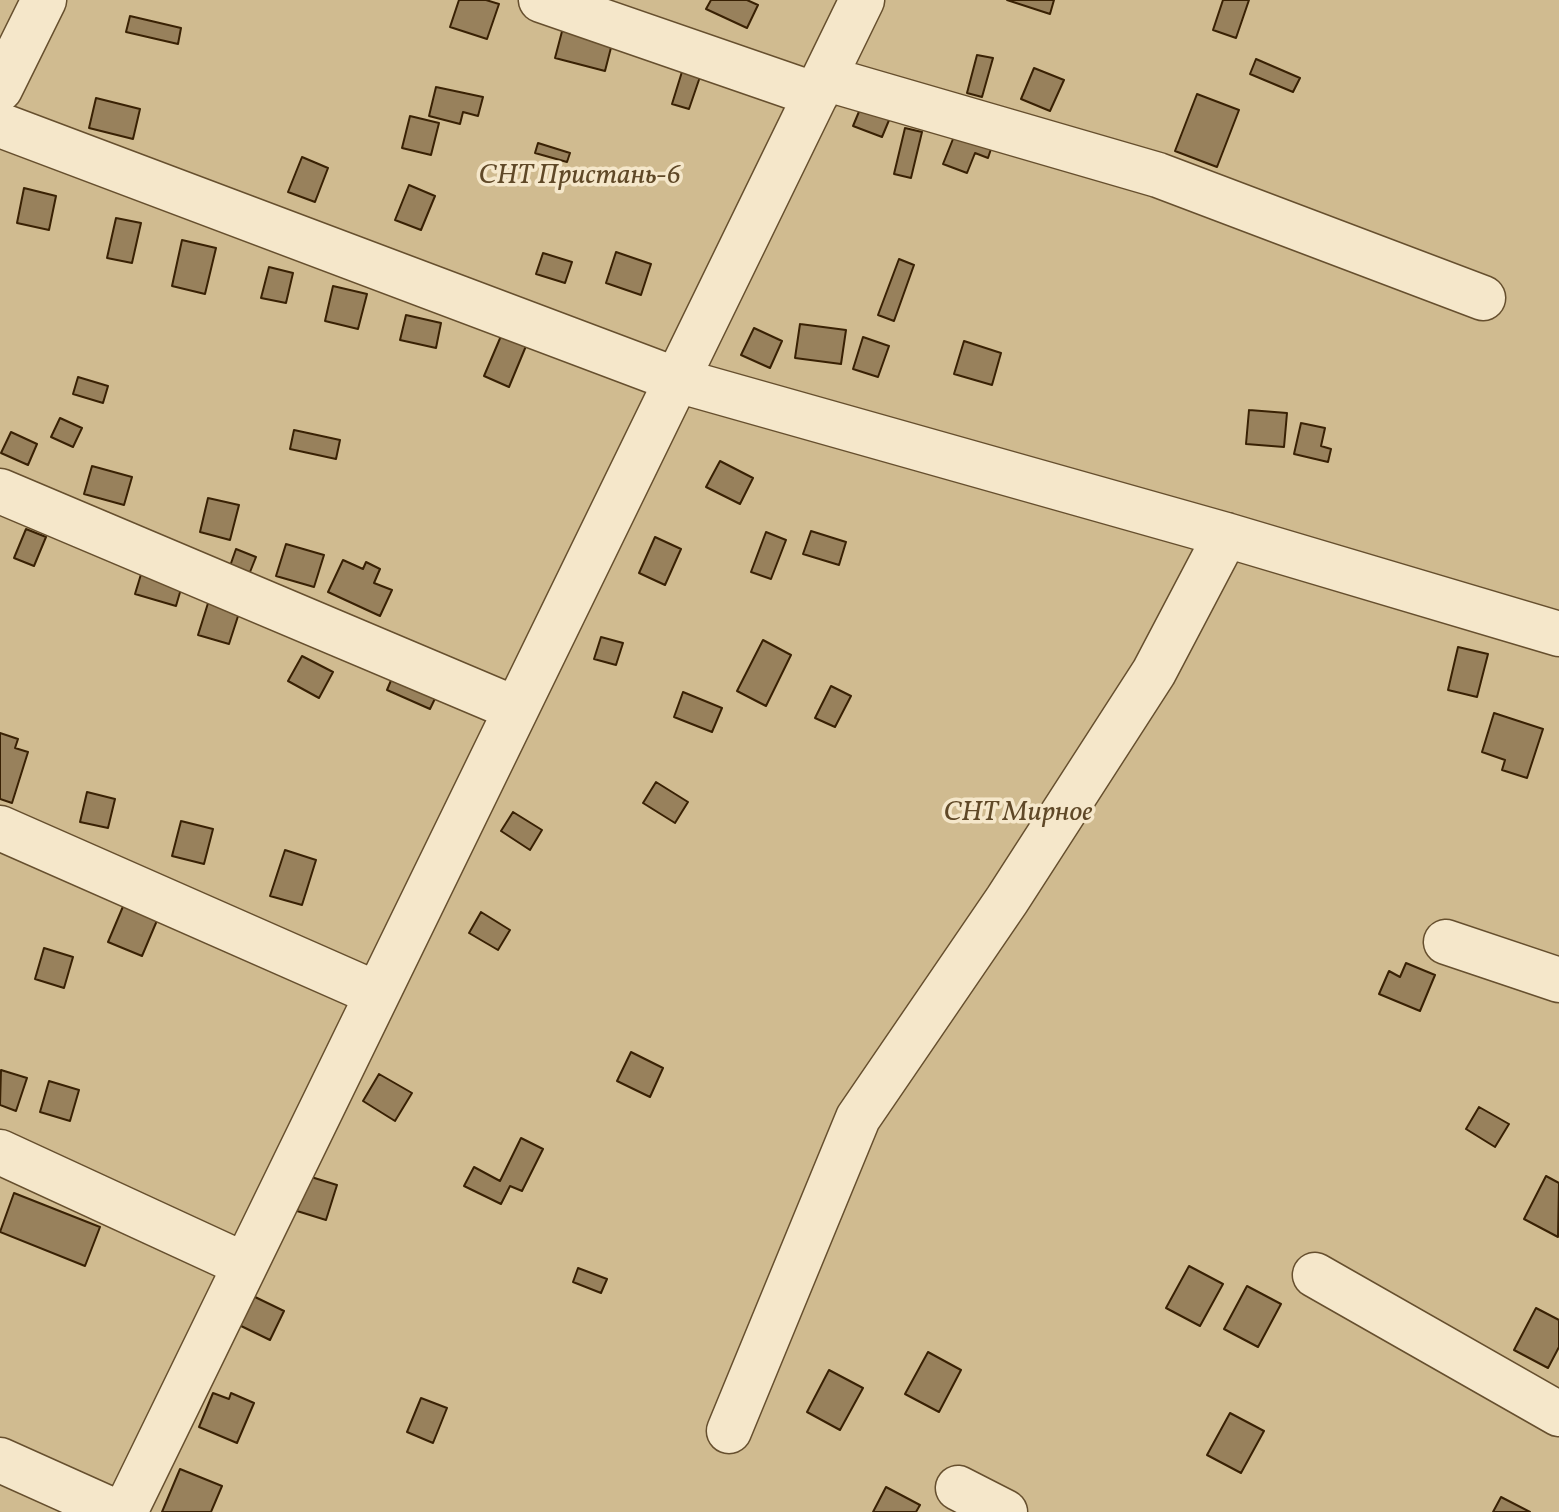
<!DOCTYPE html>
<meta charset="utf-8">
<style>
body{margin:0}
canvas{display:block;background:#efdaad}
</style>
<canvas width="1559" height="1512"></canvas>
<script>
const ctx = document.querySelector('canvas').getContext('2d');
ctx.lineJoin = 'round';
function fillPath(path, color) { ctx.fillStyle = color; ctx.fill(path, 'evenodd'); }
const toPath = rows => new Path2D(rows.map(r => 'M' + r).join(''));
function trace(path, color, width, dash) { ctx.strokeStyle = color; ctx.lineWidth = width; ctx.lineCap = dash ? 'butt' : 'round'; ctx.setLineDash(dash || []); ctx.stroke(path); }
function drawText(font, color, halo, rows, align = 'center') {
  ctx.font = font + ' Vollkorn,serif'; ctx.lineWidth = 7; ctx.setLineDash([]); ctx.textBaseline = 'middle'; ctx.strokeStyle = halo; ctx.fillStyle = color; for (const [text, x, y, turn = 0] of rows) {
    ctx.save(); ctx.translate(x, y); ctx.rotate((+turn || 0) * Math.PI / 180); ctx.textAlign = isNaN(turn) ? turn : align; if (halo) ctx.strokeText(text, 0, 0); ctx.fillText(text, 0, 0); ctx.restore();
  }
}
fillPath(toPath([
 [0,0,1559,0,1559,1512,0,1512]
]), '#d0bb90');
const building = toPath([
 [459,0,486,0,499,4,487,39,450,27,459,0],
 [711,0,747,0,758,5,747,28,706,9,711,0],
 [1007,0,1054,0,1050,14,1007,0],
 [1223,0,1249,0,1236,38,1213,30,1223,0],
 [130,16,181,28,178,44,126,32,130,16],
 [565,20,615,32,605,71,555,58,565,20],
 [977,55,993,58,982,97,967,93,977,55],
 [1256,59,1300,78,1293,92,1250,74,1256,59],
 [685,62,703,68,689,109,672,104,685,62],
 [1034,68,1064,80,1050,111,1021,99,1034,68],
 [436,87,483,97,478,116,463,112,460,124,429,116,436,87],
 [1197,94,1239,110,1217,167,1175,151,1197,94],
 [96,98,140,109,133,139,89,128,96,98],
 [863,102,892,113,882,137,853,126,863,102],
 [410,116,439,123,431,155,402,148,410,116],
 [905,128,922,132,911,178,894,174,905,128],
 [955,134,991,149,988,158,975,153,967,173,943,164,955,134],
 [538,143,570,153,567,162,535,153,538,143],
 [302,157,328,168,315,202,288,192,302,157],
 [409,185,435,196,421,230,395,220,409,185],
 [24,188,56,196,49,230,17,223,24,188],
 [116,218,141,223,132,263,107,258,116,218],
 [182,240,216,248,205,294,172,286,182,240],
 [616,252,651,264,641,295,606,283,616,252],
 [543,253,572,262,565,283,536,274,543,253],
 [899,259,914,265,894,321,878,315,899,259],
 [269,267,293,273,286,303,261,298,269,267],
 [333,286,367,294,358,329,325,321,333,286],
 [406,315,441,323,436,348,400,340,406,315],
 [800,324,846,330,841,364,795,358,800,324],
 [754,328,782,341,770,368,741,355,754,328],
 [501,336,526,346,509,387,484,376,501,336],
 [863,337,889,346,878,377,853,369,863,337],
 [964,341,1001,353,992,385,954,374,964,341],
 [78,377,108,386,103,403,73,394,78,377],
 [1249,410,1287,413,1284,447,1246,444,1249,410],
 [60,418,82,428,73,447,51,437,60,418],
 [1301,423,1325,428,1321,446,1331,449,1328,462,1294,454,1301,423],
 [294,430,340,440,336,459,290,449,294,430],
 [11,432,37,444,28,465,1,453,11,432],
 [720,461,753,478,740,504,706,487,720,461],
 [92,466,132,477,124,505,84,494,92,466],
 [208,498,239,505,230,540,200,532,208,498],
 [26,529,46,537,34,566,14,558,26,529],
 [811,531,846,542,839,565,803,554,811,531],
 [766,532,786,540,771,579,751,572,766,532],
 [655,537,681,549,665,585,639,573,655,537],
 [286,544,324,555,314,587,276,576,286,544],
 [236,549,256,557,248,577,229,569,236,549],
 [343,560,363,569,366,562,380,569,374,583,392,590,380,616,328,592,343,560],
 [142,571,183,582,176,606,135,594,142,571],
 [209,600,240,610,229,644,198,635,209,600],
 [601,637,623,643,616,665,594,659,601,637],
 [763,640,791,655,766,706,737,691,763,640],
 [1458,647,1488,654,1477,697,1448,690,1458,647],
 [302,656,333,672,319,698,288,681,302,656],
 [397,666,441,686,430,709,387,690,397,666],
 [831,686,851,696,835,727,815,718,831,686],
 [683,692,722,708,712,732,674,717,683,692],
 [1494,713,1543,729,1527,778,1502,770,1505,760,1482,752,1494,713],
 [0,733,18,739,15,748,28,752,12,803,0,799,0,733],
 [656,782,688,802,675,823,643,803,656,782],
 [87,792,115,799,108,828,80,822,87,792],
 [513,812,542,830,530,850,501,831,513,812],
 [181,821,213,829,204,864,172,856,181,821],
 [285,850,316,860,302,905,270,896,285,850],
 [127,897,161,911,142,956,108,942,127,897],
 [481,912,510,930,498,950,469,933,481,912],
 [44,948,73,957,64,988,35,979,44,948],
 [1406,963,1435,975,1420,1011,1379,994,1389,971,1400,977,1406,963],
 [631,1052,663,1068,650,1097,617,1081,631,1052],
 [1,1070,27,1078,16,1111,0,1105,1,1070],
 [379,1074,412,1093,395,1121,363,1101,379,1074],
 [49,1081,79,1090,70,1121,40,1112,49,1081],
 [1479,1107,1509,1124,1495,1147,1466,1129,1479,1107],
 [521,1138,543,1149,522,1191,510,1186,501,1204,464,1186,474,1167,500,1181,521,1138],
 [308,1176,337,1185,326,1220,297,1211,308,1176],
 [1546,1176,1559,1183,1558,1237,1524,1219,1546,1176],
 [14,1193,100,1227,85,1266,0,1232,14,1193],
 [1189,1266,1223,1284,1200,1326,1166,1308,1189,1266],
 [578,1268,607,1279,601,1293,573,1282,578,1268],
 [1247,1286,1281,1304,1258,1347,1224,1329,1247,1286],
 [253,1296,284,1311,270,1340,239,1325,253,1296],
 [1536,1308,1559,1320,1559,1347,1548,1368,1514,1350,1536,1308],
 [928,1352,961,1370,939,1412,905,1394,928,1352],
 [829,1370,863,1388,840,1430,807,1412,829,1370],
 [213,1393,229,1399,231,1393,254,1403,237,1443,199,1427,213,1393],
 [421,1398,447,1408,433,1443,407,1432,421,1398],
 [1230,1413,1264,1431,1241,1473,1207,1455,1230,1413],
 [180,1469,222,1486,211,1512,162,1512,180,1469],
 [886,1487,920,1505,916,1512,873,1512,886,1487],
 [1501,1497,1530,1512,1493,1512,1501,1497]
]);
fillPath(building, '#98815c');
trace(building, '#392104', 2);
const minor = toPath([
 [541,0,816,95],
 [824,78,1158,175,1483,298],
 [0,89,44,0],
 [0,125,677,380,1226,535,1559,634],
 [0,491,516,709],
 [0,828,377,994],
 [1446,942,1559,980],
 [0,1152,245,1265],
 [1315,1275,1559,1414],
 [729,1431,858,1118,1007,900,1154,672,1226,535],
 [0,1460,116,1512],
 [958,1488,1005,1512],
 [125,1512,862,0]
]);
trace(minor, '#664f2e', 47);
trace(minor, '#f5e7ca', 44);
drawText('italic 28px', '#5f4827', '#f5e7ca', [
 ["СНТ Пристань-6",580,178],
 ["СНТ Мирное",1018,815]
]);
</script>
